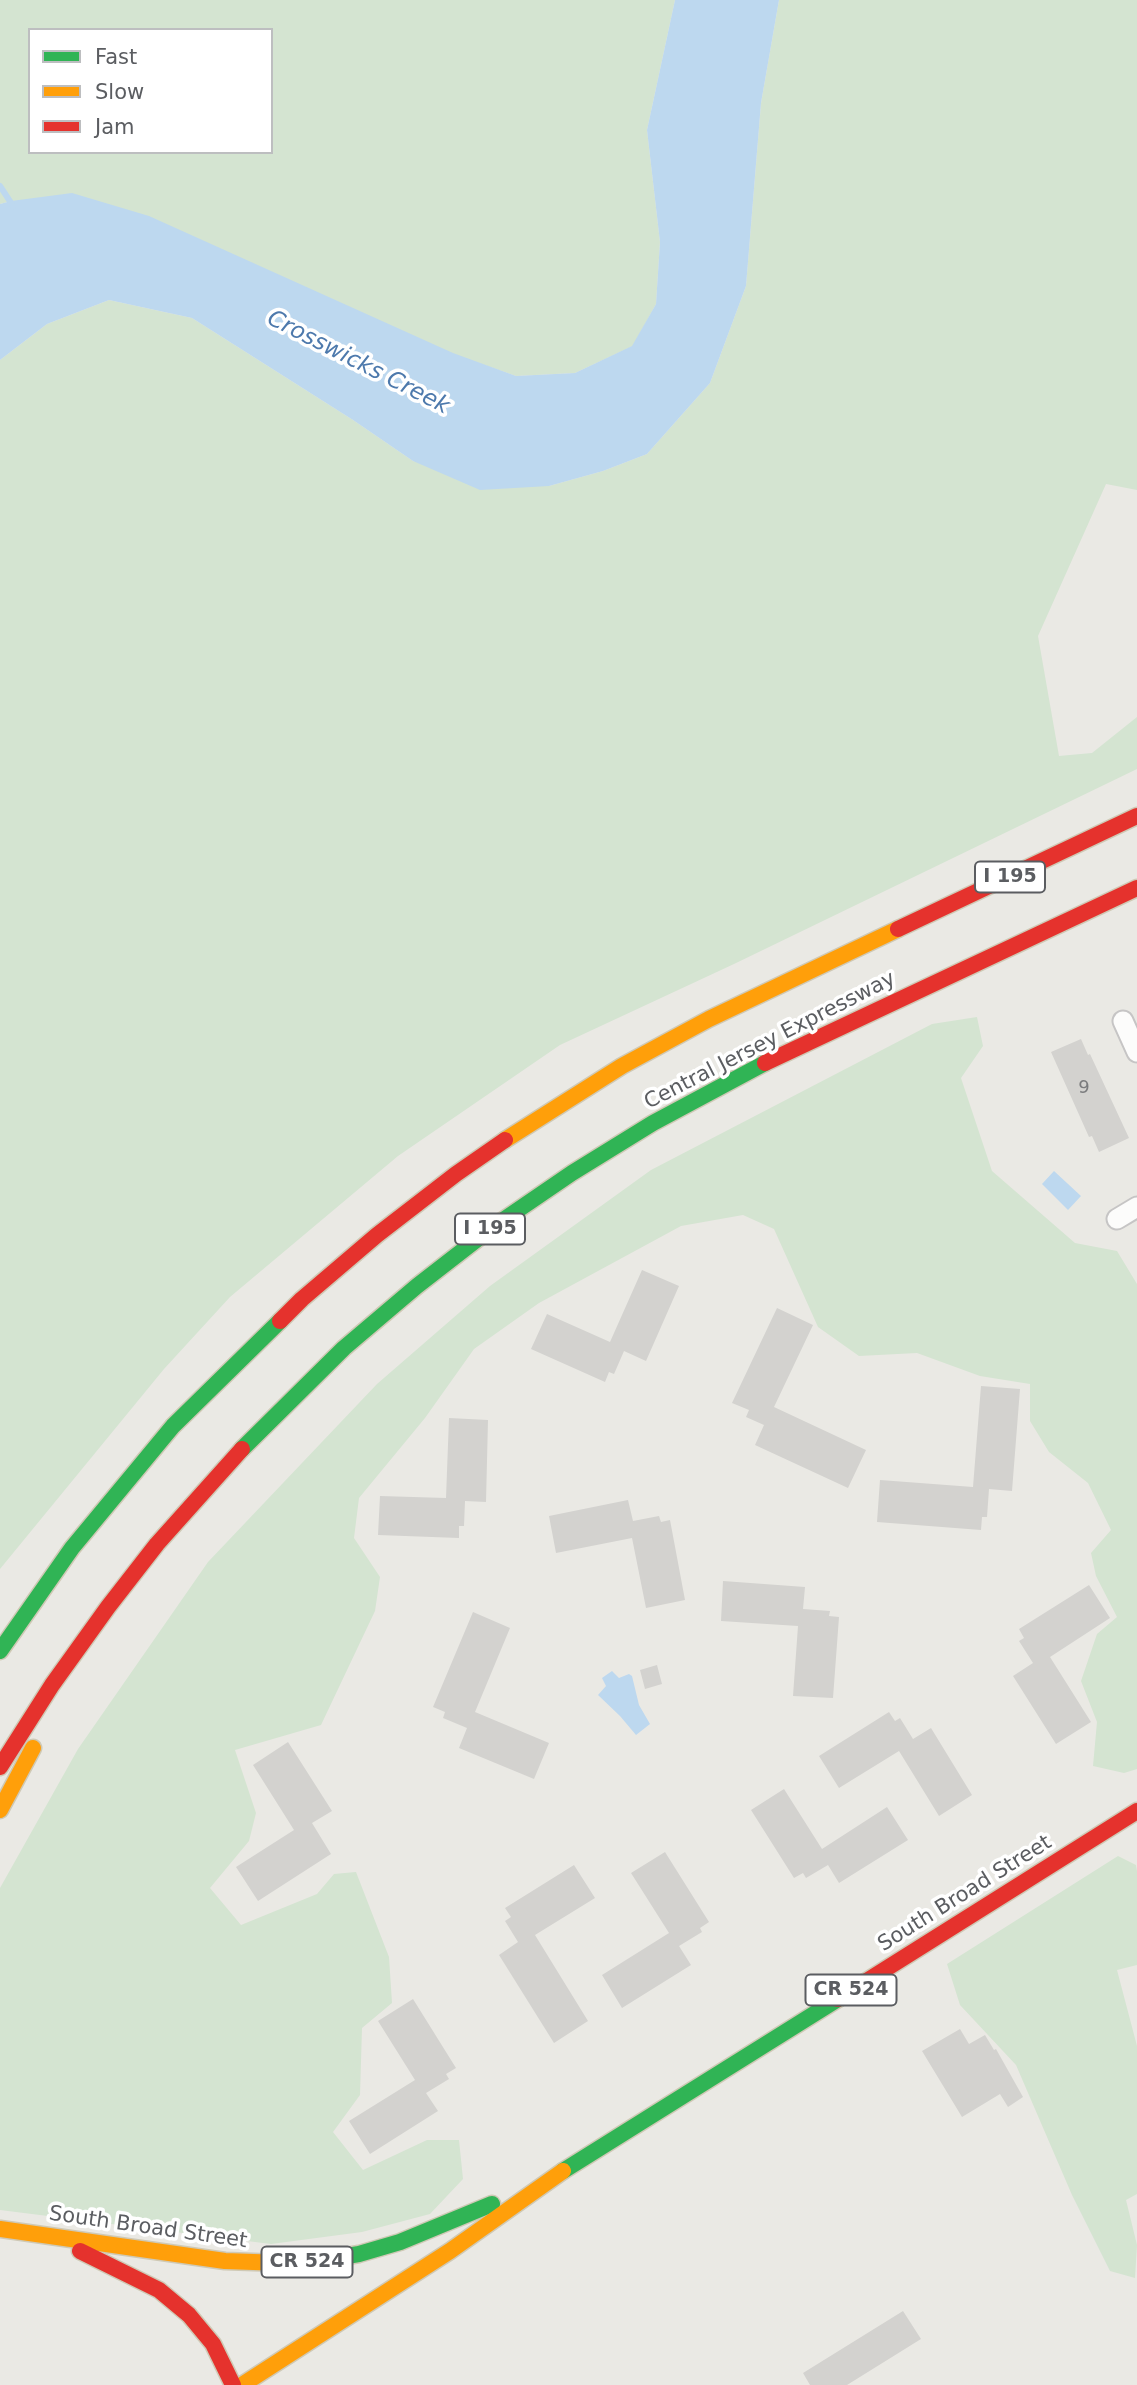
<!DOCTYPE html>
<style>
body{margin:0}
#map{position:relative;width:1137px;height:2385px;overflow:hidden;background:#eae9e4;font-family:"DejaVu Sans",sans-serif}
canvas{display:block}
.legend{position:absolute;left:28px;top:28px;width:245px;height:126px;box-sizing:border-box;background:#fff;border:2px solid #bdbec0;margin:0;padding:9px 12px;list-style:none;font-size:21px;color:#5b5d61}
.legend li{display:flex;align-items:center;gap:14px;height:35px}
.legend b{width:35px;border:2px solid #bdbec0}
</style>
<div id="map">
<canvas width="1137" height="2385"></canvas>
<ul class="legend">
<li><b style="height:9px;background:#30b455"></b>Fast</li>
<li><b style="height:9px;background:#ff9f0a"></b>Slow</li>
<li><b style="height:9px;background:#e5322d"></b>Jam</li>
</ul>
</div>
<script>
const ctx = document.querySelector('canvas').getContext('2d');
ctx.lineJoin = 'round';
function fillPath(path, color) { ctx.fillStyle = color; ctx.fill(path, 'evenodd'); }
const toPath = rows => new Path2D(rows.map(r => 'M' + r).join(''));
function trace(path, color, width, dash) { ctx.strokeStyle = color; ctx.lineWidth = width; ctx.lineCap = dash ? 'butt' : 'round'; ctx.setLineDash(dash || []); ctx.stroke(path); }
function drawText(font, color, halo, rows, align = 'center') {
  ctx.font = font + ' "DejaVu Sans",sans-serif'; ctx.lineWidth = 7; ctx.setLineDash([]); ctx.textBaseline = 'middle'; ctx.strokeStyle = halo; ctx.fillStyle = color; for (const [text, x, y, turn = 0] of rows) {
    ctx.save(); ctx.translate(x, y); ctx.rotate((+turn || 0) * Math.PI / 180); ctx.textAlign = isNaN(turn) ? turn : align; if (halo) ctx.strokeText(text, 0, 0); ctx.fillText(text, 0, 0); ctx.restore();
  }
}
fillPath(toPath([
 [0,0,675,0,647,130,660,242,656,304,633,346,575,373,516,376,11,201,0,204],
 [30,30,271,30,271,152,30,152],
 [779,0,1137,0,1137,490,1106,484,1038,636,1059,756,1092,753,1137,717,1137,769,734,964,560,1045,398,1156,230,1297,164,1369,0,1569,0,360,47,324,109,300,192,318,353,420,413,461,549,486,603,471,647,454,710,383,746,286,761,103],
 [977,1017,983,1046,961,1078,992,1171,1075,1243,1117,1251,1137,1284,1137,1769,1124,1773,1093,1766,1097,1722,1081,1681,1097,1634,1117,1617,1096,1576,1091,1553,1111,1530,1088,1483,1049,1452,1030,1421,1030,1384,980,1376,917,1353,859,1356,818,1327,774,1229,743,1215,681,1226,539,1303,474,1349,425,1418,359,1498,354,1538,380,1577,375,1611,321,1725,235,1750,256,1813,249,1841,210,1888,241,1925,317,1894,334,1874,356,1872,389,1957,392,2003,362,2028,360,2095,333,2132,363,2170,427,2140,459,2140,463,2179,430,2214,362,2232,271,2244,0,2210,0,1888,78,1749,208,1562,377,1384,490,1286,651,1170,932,1024],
 [1118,1856,1136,1865,1137,1871,1137,1965,1117,1970,1137,2046,1137,2194,1126,2200,1137,2245,1135,2278,1110,2271,1072,2195,1016,2065,960,2005,947,1964]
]), '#d4e4d1');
fillPath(toPath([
 [675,0,779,0,761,103,746,286,710,383,647,454,603,471,549,486,480,490,413,461,353,420,192,318,109,300,47,324,0,360,0,204,11,201,72,193,149,216,453,353,516,376,575,373,632,346,656,304,660,242,647,130],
 [1054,1171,1081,1196,1068,1210,1042,1184],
 [612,1671,619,1678,629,1674,632,1676,639,1705,650,1724,636,1735,620,1716,598,1695,606,1686,602,1678]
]), '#bdd8ef');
trace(toPath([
 [0,186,13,206]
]), '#bdd8ef', 6);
fillPath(toPath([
 [1081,1039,1088,1055,1090,1054,1129,1138,1099,1152,1092,1136,1089,1137,1051,1052],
 [642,1270,679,1286,646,1361,624,1351,614,1374,609,1372,605,1382,531,1349,547,1314,610,1342],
 [777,1308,813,1325,774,1407,866,1450,848,1488,755,1445,764,1425,746,1417,749,1410,732,1403],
 [981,1386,1020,1389,1012,1491,989,1489,987,1517,982,1517,981,1530,877,1522,880,1480,973,1487],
 [449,1418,488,1420,486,1502,465,1501,464,1526,459,1526,459,1538,378,1535,380,1496,446,1498],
 [628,1500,633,1521,659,1516,661,1522,670,1520,685,1600,646,1608,632,1538,556,1553,549,1516],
 [723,1581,805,1587,803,1609,830,1611,829,1616,839,1617,833,1698,793,1696,798,1626,721,1621],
 [1089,1585,1110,1618,1050,1657,1091,1722,1056,1744,1013,1676,1033,1663,1019,1641,1024,1638,1019,1629],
 [473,1612,510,1628,475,1712,549,1743,534,1779,459,1748,467,1728,443,1718,445,1712,433,1707],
 [657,1665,662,1684,645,1689,640,1670],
 [889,1712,895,1721,900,1718,913,1739,931,1728,972,1795,939,1816,899,1751,839,1788,819,1756],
 [288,1742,332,1811,312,1823,331,1854,258,1901,236,1867,294,1830,253,1765],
 [784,1789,822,1849,887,1807,908,1840,839,1883,828,1865,806,1878,803,1873,794,1878,751,1810],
 [665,1852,709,1922,700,1928,702,1932,679,1946,691,1965,622,2008,602,1975,669,1933,631,1873],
 [574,1865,595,1898,535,1935,588,2021,554,2043,499,1955,518,1942,505,1921,511,1917,505,1908],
 [413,1999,456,2068,446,2074,449,2079,426,2093,438,2111,370,2154,349,2121,415,2080,378,2021],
 [960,2029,969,2044,985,2035,994,2050,996,2049,1023,2097,1008,2107,1000,2094,962,2117,922,2051],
 [903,2311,921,2339,847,2385,810,2385,803,2373]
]), '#d3d2cf');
const street = toPath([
 [1123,1021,1137,1052],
 [1117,1219,1137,1207]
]);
const fast = toPath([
 [242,1449,344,1348,417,1286,493,1227,572,1173,653,1123,765,1063],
 [0,1651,72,1548,173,1426,280,1321],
 [563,2171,838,1999],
 [282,2263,310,2262,359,2254,400,2242,492,2204]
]);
const slow = toPath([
 [505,1140,622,1066,709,1019,898,929],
 [0,1810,33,1748],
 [0,2229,225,2261,282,2263],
 [242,2385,450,2251,563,2171]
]);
const jam = toPath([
 [898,929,1137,816],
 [765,1063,1137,888],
 [280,1321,302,1299,377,1235,456,1174,505,1140],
 [0,1767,52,1685,108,1607,157,1544,242,1449],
 [838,1999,1137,1811],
 [80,2251,159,2290,189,2315,213,2344,233,2385]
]);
trace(street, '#c6c5c5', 23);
trace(fast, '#cfc9b5', 19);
trace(slow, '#cfc9b5', 19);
trace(jam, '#cfc9b5', 19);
trace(street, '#fcfcfb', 19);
trace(fast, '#30b455', 16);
trace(slow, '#ff9f0a', 16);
trace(jam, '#e5322d', 16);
drawText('18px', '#7a7b7d', null, [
 ["9",1084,1088]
]);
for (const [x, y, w] of [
 [1010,877,70],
 [490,1229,70],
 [851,1990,91],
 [307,2262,91]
]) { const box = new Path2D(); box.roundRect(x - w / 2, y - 15.5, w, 31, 5); ctx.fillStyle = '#fff'; ctx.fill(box); trace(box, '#5b5d61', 2); }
drawText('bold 19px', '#5b5d61', null, [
 ["I 195",1010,877],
 ["I 195",490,1229],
 ["CR 524",851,1990],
 ["CR 524",307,2262]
]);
drawText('21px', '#5b5d61', '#fff', [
 ["Central Jersey Expressway",770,1041,-27],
 ["South Broad Street",965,1894,-32],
 ["South Broad Street",148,2228,8]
]);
drawText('italic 23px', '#4d79ac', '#fff', [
 ["Crosswicks Creek",358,363,27]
]);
</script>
